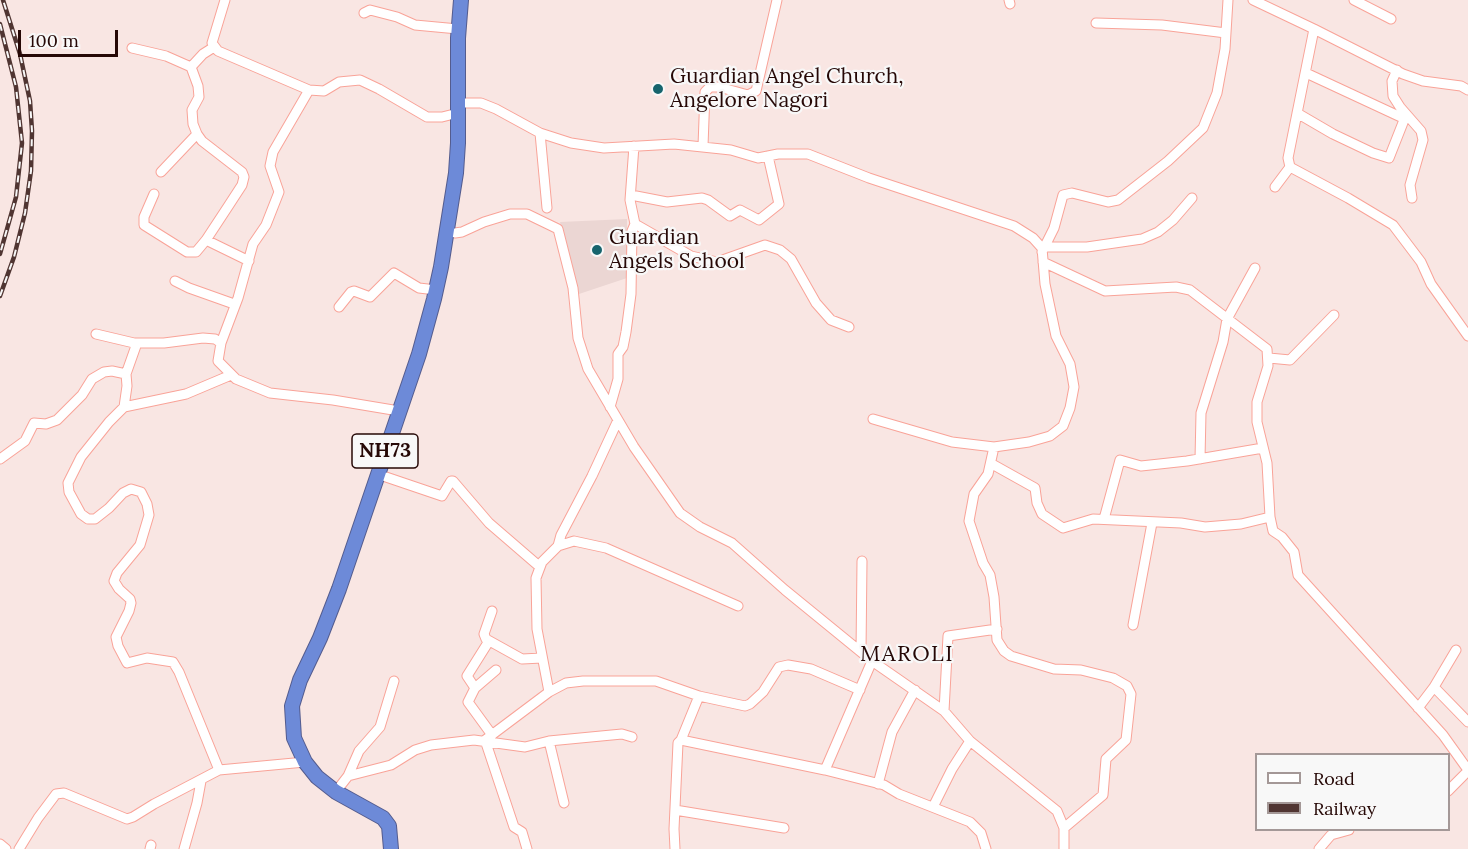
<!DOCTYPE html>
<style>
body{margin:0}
#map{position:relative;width:1468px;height:849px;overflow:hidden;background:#f9e6e3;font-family:Lora,serif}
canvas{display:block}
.legend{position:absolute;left:1255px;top:753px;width:195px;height:78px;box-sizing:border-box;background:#f8f8f8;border:2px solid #a49897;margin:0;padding:8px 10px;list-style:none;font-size:18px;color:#260806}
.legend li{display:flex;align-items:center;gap:12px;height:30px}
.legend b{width:30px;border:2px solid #a49897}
.scale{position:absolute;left:18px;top:30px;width:100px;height:27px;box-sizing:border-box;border:3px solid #260806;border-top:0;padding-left:8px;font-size:18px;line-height:21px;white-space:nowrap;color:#260806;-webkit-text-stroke:4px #f8f8f8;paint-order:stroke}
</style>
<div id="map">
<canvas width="1468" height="849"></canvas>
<ul class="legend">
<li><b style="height:8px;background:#fff"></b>Road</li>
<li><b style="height:8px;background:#503532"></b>Railway</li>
</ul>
<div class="scale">100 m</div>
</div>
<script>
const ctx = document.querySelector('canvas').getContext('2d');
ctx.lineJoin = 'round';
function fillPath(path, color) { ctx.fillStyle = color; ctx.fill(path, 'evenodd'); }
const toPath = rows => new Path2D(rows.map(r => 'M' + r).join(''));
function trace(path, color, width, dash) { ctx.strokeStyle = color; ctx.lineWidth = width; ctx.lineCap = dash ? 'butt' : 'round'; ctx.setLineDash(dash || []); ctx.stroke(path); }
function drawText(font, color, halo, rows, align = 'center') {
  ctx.font = font + ' Lora,serif'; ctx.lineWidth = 4.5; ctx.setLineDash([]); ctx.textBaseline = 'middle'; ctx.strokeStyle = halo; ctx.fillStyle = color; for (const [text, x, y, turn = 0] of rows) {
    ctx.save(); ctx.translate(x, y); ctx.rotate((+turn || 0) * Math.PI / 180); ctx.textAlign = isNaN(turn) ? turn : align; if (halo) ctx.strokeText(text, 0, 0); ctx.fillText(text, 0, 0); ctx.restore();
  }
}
fillPath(toPath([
 [627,219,627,278,579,294,560,222]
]), '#ebd6d3');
const minor = toPath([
 [225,0,212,43,218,51,309,90,324,91,339,82,360,80,379,89,427,117,442,117,458,113],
 [1009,0,1010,4],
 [1253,0,1314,29,1288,158,1290,167,1348,198,1393,225,1421,262,1431,284,1468,336],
 [1354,0,1391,19],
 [364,13,370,10,397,17,415,25,458,29],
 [1096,23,1162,25,1226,33],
 [1314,29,1403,74,1423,81,1461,86,1468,90],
 [132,48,166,56,191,67,198,86,199,97,192,110,193,124,197,134,161,172],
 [191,67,203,54,214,47],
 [1397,70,1392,81,1393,96,1400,107,1421,131,1423,140,1410,185,1412,198],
 [1306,73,1405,119],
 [309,90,273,152,270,166,279,192,266,225,253,244,238,298,221,343,218,361,236,379,270,393,333,400,399,411],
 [458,103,481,103,496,109,540,133,571,143,604,148,674,144,731,150,758,158,778,154,808,154,869,178,1014,226,1033,238,1042,248,1045,284,1056,336,1070,364,1074,387,1070,408,1063,426,1050,436,1029,442,994,447,952,442,873,419],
 [1297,113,1333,134,1373,153,1389,158,1406,115],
 [540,133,547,208],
 [634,146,630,200,635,224,691,256,717,262,765,245,780,250,791,259,816,303,831,320,849,327],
 [703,146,705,92,710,87,719,87,748,95,756,91,777,0],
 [1275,187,1290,167],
 [154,194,144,217,144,225,187,252,196,252,206,240,229,205,242,185,244,177,242,172,202,141,197,134],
 [636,196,667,202,702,198,708,200,730,216,740,210,759,220,779,204,768,156],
 [455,233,462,232,484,222,510,214,527,214,558,229,573,288,578,338,588,369,634,447,680,513,700,527,732,543,785,590,872,661,944,711,970,741,1057,811,1064,828,1064,849],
 [206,240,249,261],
 [1045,247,1087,247,1142,239,1158,232,1173,220,1192,198],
 [1042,252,1054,228,1063,195,1072,193,1108,202,1118,200,1168,161,1203,128,1217,93,1225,49,1228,0],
 [1043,262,1105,291,1176,287,1190,290,1267,349,1268,366,1257,402,1257,422,1267,463,1270,517,1273,531,1282,537,1294,552,1298,575,1443,735,1468,770],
 [175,281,189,288,234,304],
 [339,307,351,292,354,291,370,297,394,273,419,288,436,290],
 [96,334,134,343,164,343,203,338,215,339,221,343],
 [1269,358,1290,360,1334,315],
 [126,374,127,386,124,407,109,422,81,457,68,483,69,492,81,514,88,519,95,519,109,508,123,493,131,489,141,492,147,504,149,515,140,545,117,573,114,581,119,589,130,599,131,603,129,611,116,637,118,646,127,663,147,658,173,662,179,672,219,770],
 [124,407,186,394,231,375],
 [610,407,618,379,618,354,623,347,626,332,631,294,632,231,635,224],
 [994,447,988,474,974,494,969,521,983,563,990,575,994,597,997,640,1004,651,1011,656,1054,669,1081,670,1113,678,1127,686,1131,694,1126,740,1106,759,1103,795,1064,828],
 [0,459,25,441,34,423,46,424,57,420,82,395,92,379,104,372,112,371,126,374,137,343],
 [1200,459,1201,413,1223,342,1227,319,1255,268],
 [992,464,1035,488,1037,503,1042,514,1063,528,1093,519,1181,523,1205,527,1241,524,1270,517],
 [386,477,442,496,451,481,453,481,489,523,540,567],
 [1104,519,1120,460,1141,466,1187,461,1263,448],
 [558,546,561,535,592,476,618,420],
 [492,611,484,634,486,639,522,659,542,658],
 [1133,625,1152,523],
 [489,641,467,676,475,688,468,702,492,735],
 [861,652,862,561],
 [1434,687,1456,650],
 [475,688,496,670],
 [549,692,537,629,536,578,542,562,558,546,574,541,606,548,738,606],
 [699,696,745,706,750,704,763,692,779,667,788,665,811,669,860,690],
 [1418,708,1434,687,1468,722],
 [944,711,948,636,997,629],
 [549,741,564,803],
 [825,770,884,785,899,794,970,822,981,833,986,849],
 [348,776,359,751,380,727,394,681],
 [878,784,892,732,915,690],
 [341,785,348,776,391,765,415,750,431,745,474,740,525,747,549,741,622,734,632,737],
 [1448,791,1468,771],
 [933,807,952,769,970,741],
 [675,810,784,828],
 [0,844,6,849],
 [19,849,38,818,56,794,64,793,127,819,133,817,154,804,219,770,305,762],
 [150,849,151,845],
 [184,849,197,803,201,781],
 [527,849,522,832,514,827,485,740,549,692,566,683,583,681,656,681,699,696,681,740],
 [675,849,674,829,678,743,681,740,825,770,872,661],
 [1319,849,1331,835,1349,830]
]);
const highway = toPath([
 [391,849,389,826,383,818,336,792,317,777,305,762,294,738,292,706,300,680,320,638,339,589,419,354,434,299,441,267,456,173,458,143,458,38,461,0]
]);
trace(minor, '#f9a398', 11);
trace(highway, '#545c8e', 16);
trace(minor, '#fff', 9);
trace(highway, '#6d8ad8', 14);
const rail = toPath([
 [0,24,16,87,22,143,16,197,0,254],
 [0,296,14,257,25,213,31,171,32,131,30,101,20,54,3,0]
]);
trace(rail, '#503532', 4.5);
trace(rail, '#f8f8f8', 2, [7]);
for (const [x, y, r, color] of [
 [658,89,6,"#17646d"],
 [597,250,6,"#17646d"]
]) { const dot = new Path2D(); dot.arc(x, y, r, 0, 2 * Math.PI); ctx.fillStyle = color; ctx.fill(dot); trace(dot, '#f8f8f8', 2); }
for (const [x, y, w] of [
 [385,451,66]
]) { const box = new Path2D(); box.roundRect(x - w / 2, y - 17, w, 34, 4.5); ctx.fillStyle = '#f8f8f8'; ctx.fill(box); trace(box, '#260806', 1.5); }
drawText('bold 20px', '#260806', null, [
 ["NH73",385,451]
]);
drawText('21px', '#260806', '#f8f8f8', [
 ["Guardian Angel Church,",670,77],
 ["Angelore Nagori",670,101],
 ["Guardian",609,238],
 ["Angels School",609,262]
], 'left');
ctx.letterSpacing = '1.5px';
drawText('22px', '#260806', '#f8f8f8', [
 ["MAROLI",907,655]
]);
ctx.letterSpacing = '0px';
</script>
